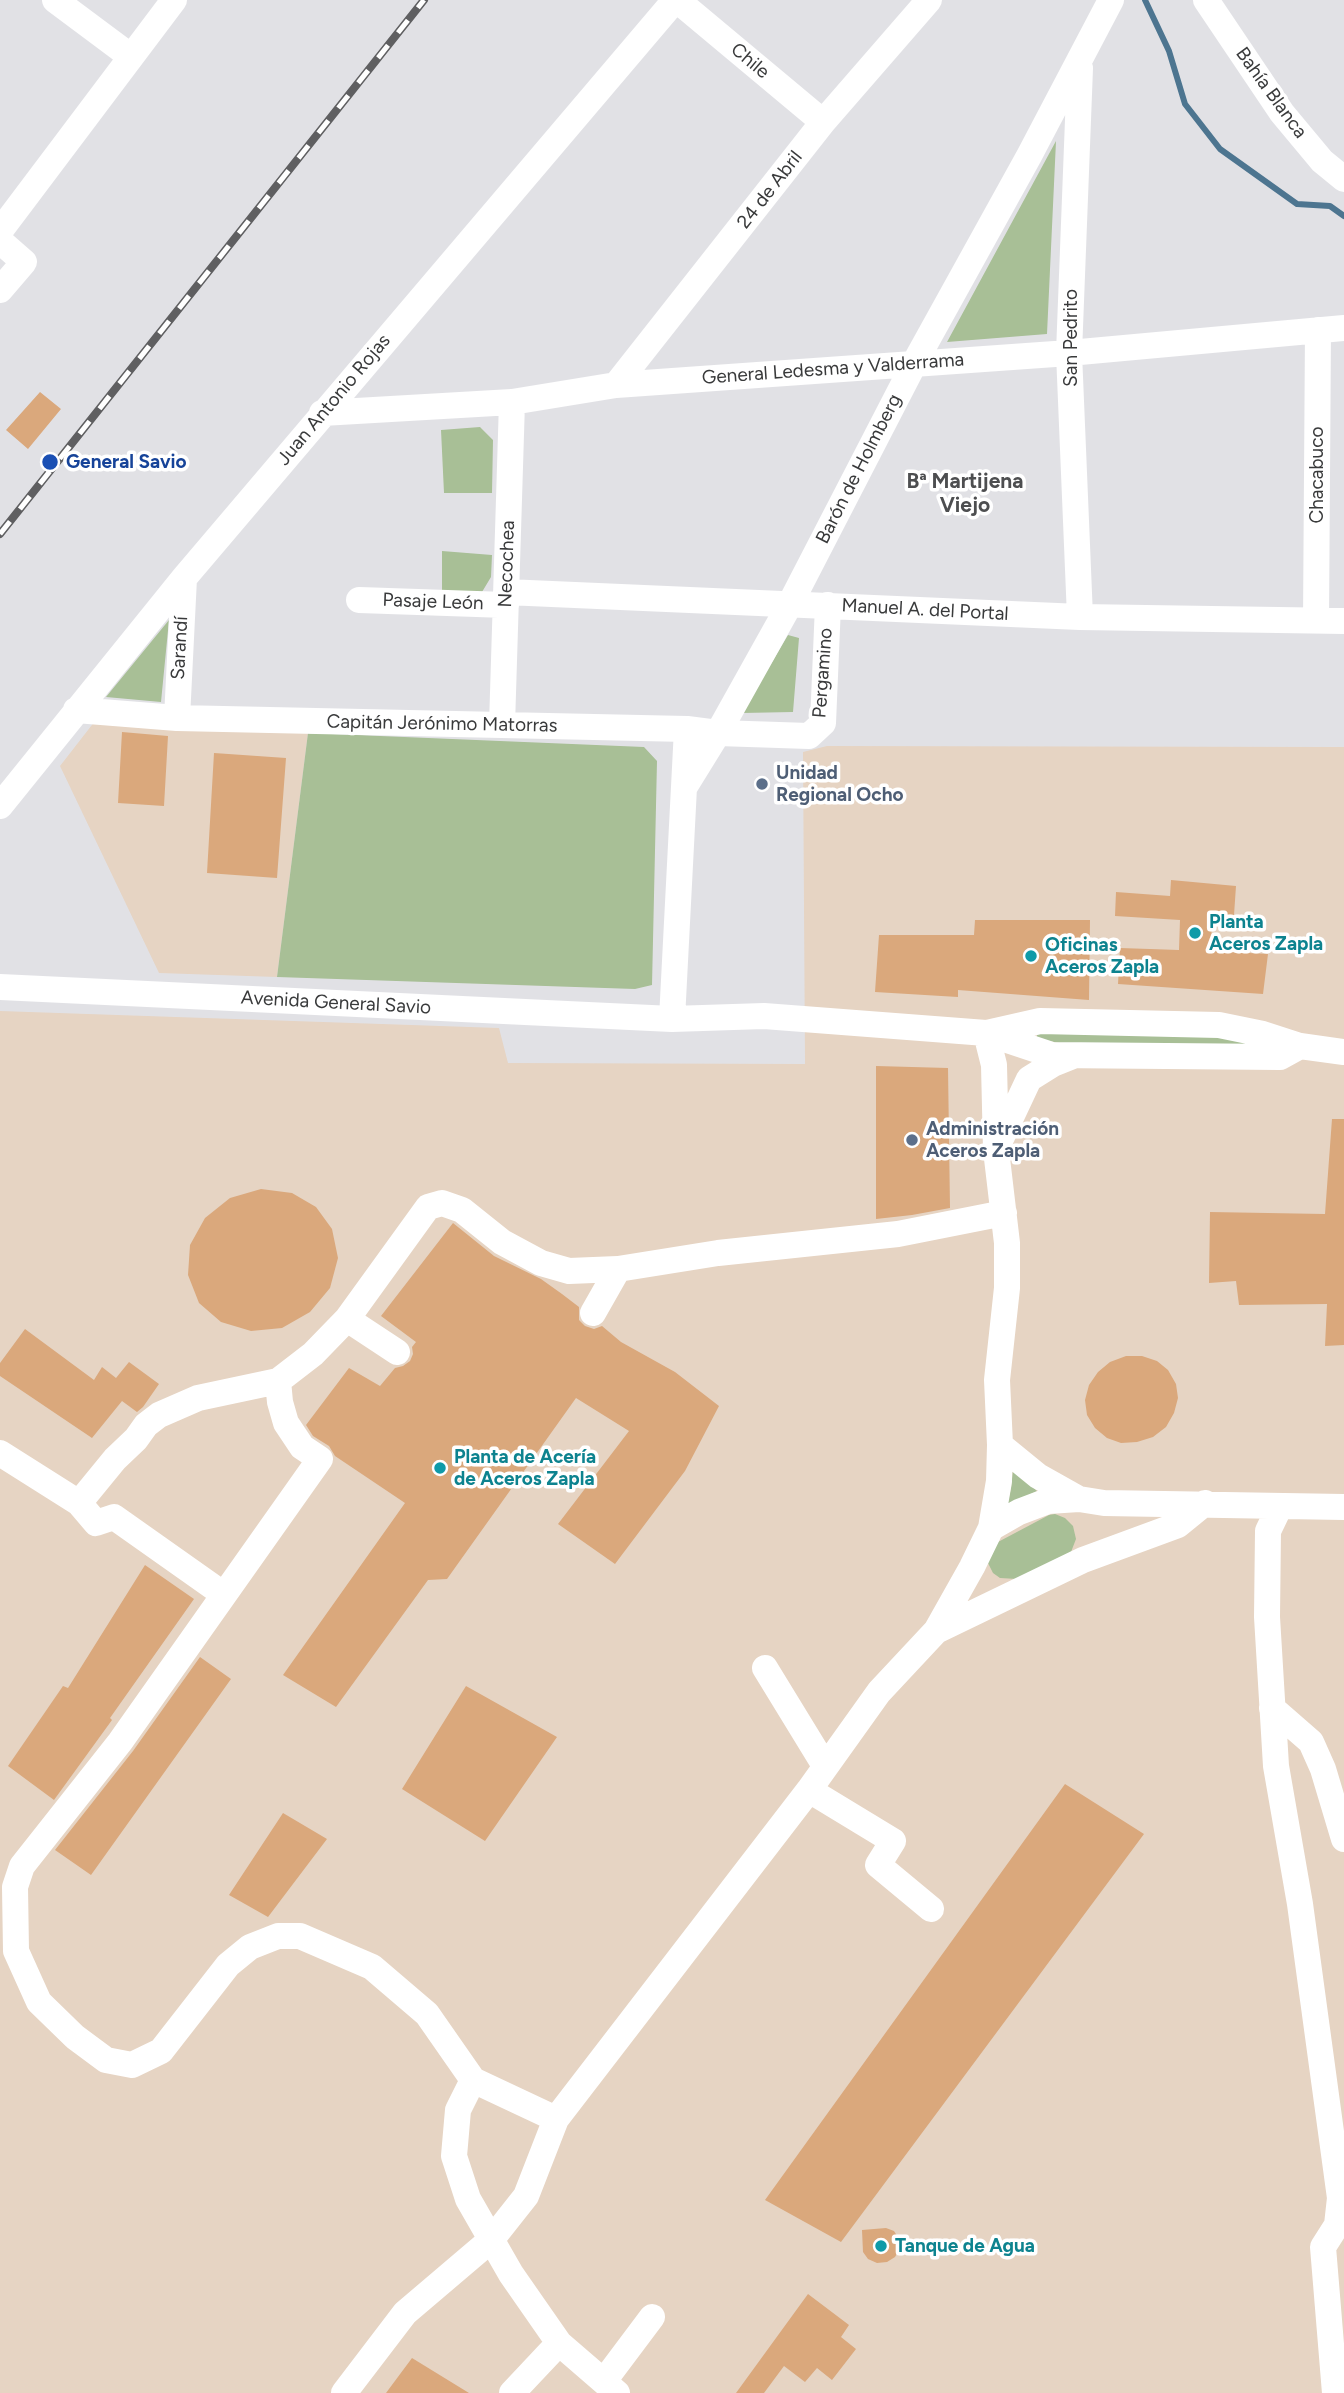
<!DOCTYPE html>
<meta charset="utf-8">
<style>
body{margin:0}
canvas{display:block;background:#e1e1e5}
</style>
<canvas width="1344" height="2393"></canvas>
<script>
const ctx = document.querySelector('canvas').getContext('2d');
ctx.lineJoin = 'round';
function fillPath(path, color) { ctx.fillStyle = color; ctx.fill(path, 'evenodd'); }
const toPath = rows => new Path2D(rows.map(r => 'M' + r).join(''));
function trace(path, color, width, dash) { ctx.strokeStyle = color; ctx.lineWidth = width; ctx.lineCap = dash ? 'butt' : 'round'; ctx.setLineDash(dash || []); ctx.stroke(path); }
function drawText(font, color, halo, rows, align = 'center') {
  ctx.font = font + ' Figtree,sans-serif'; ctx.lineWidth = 7; ctx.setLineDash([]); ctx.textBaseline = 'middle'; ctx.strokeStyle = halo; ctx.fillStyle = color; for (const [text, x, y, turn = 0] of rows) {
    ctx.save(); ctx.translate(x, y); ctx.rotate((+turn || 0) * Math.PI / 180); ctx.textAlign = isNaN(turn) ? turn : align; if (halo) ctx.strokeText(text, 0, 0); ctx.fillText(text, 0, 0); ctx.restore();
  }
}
fillPath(toPath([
 [95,721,308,733,277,977,159,973,60,766],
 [827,746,1344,747,1344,2393,0,2393,0,1011,499,1028,508,1063,805,1064,803,752]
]), '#e6d4c3');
fillPath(toPath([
 [1056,141,1047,334,947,342],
 [480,427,493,440,492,493,444,493,441,430],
 [442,551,492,555,491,577,482,592,442,591],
 [169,620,161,702,106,697],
 [788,635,799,638,793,712,742,713],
 [308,733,644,747,657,761,652,985,635,989,277,977],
 [1037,1030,1249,1038,1260,1050,1071,1045,1037,1039],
 [1013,1469,1037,1491,1007,1506,1011,1488],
 [1055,1514,1065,1518,1073,1526,1076,1539,1071,1552,1017,1579,1000,1578,993,1573,988,1563,989,1556,998,1542,1049,1515]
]), '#a8bf96');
trace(toPath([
 [1145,0,1169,51,1185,104,1220,149,1297,204,1330,206,1344,216]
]), '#4d7590', 6);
fillPath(toPath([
 [40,392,61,409,28,449,6,430],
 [122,732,168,736,164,806,118,803],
 [214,753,286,758,277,878,207,873],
 [1171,880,1236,886,1234,915,1212,913,1211,951,1268,954,1263,994,1118,984,1120,948,1179,950,1180,920,1115,916,1116,892,1170,896],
 [975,920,1090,920,1089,1000,958,990,958,997,875,992,879,935,974,935],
 [876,1066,948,1068,950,1208,912,1215,876,1219],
 [1332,1119,1344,1119,1344,1345,1325,1346,1327,1304,1239,1305,1236,1281,1209,1283,1210,1212,1325,1214],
 [261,1189,292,1193,316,1207,332,1229,338,1258,330,1288,310,1312,282,1328,251,1331,221,1322,199,1303,188,1275,190,1245,205,1218,230,1198],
 [453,1223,494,1256,541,1279,562,1294,579,1307,579,1320,585,1326,594,1329,602,1326,621,1342,675,1372,719,1406,685,1471,615,1564,558,1524,629,1431,576,1398,447,1579,428,1580,336,1707,283,1675,405,1503,335,1456,329,1446,313,1436,306,1425,349,1368,380,1386,395,1368,403,1366,410,1361,413,1354,412,1347,416,1342,381,1316],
 [25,1329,94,1380,102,1367,116,1378,129,1362,159,1384,143,1407,137,1412,122,1401,92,1438,0,1376,0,1363],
 [1126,1356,1142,1356,1157,1361,1168,1370,1176,1384,1178,1398,1174,1413,1166,1427,1153,1437,1137,1442,1121,1443,1107,1438,1095,1428,1087,1415,1085,1400,1089,1385,1098,1372,1110,1362],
 [145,1565,194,1599,110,1718,112,1720,54,1800,8,1766,63,1686,68,1688],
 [200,1657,231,1679,91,1875,55,1850,133,1751],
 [466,1686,557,1737,485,1841,402,1789],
 [1065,1784,1144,1834,841,2242,765,2200],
 [283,1813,327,1839,268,1917,229,1895],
 [886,2228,894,2231,899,2239,900,2248,895,2257,887,2262,877,2263,868,2259,863,2252,862,2230],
 [808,2294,849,2325,841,2337,856,2349,832,2380,817,2368,805,2382,784,2366,764,2393,736,2393],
 [412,2358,469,2393,386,2393]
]), '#daa87c');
trace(toPath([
 [55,0,130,56],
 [677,0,823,122],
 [1206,0,1282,113,1322,161,1344,179],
 [1080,68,1069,353,1080,617],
 [0,231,174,0],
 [0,241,24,262,0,290],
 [616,385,823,122,929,0],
 [322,413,512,402,616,385,1069,353,1344,328],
 [506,592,1080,617,1344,621],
 [359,600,506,605],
 [1316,620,1318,330],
 [76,710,177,718,687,729,718,733,809,736,823,723,828,605],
 [177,718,184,578],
 [502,725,512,402],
 [684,788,718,733,790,604,915,362,1029,156,1111,0],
 [0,806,184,578,675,0],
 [0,987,672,1019,764,1016,986,1033,1052,1055,1280,1057,1300,1046],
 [672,1019,687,729],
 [986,1033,994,1065,996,1150,1007,1243,1007,1288,997,1380,1000,1445,1038,1476,1079,1499],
 [987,1033,1040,1021,1219,1025,1263,1034,1300,1046,1344,1052],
 [998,1145,1029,1079,1053,1064,1073,1056],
 [593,1313,618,1269,718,1253,898,1234,1004,1213],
 [347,1319,313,1354,278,1381,280,1402,286,1423,302,1447,320,1459,120,1742,22,1866,15,1887,16,1951,39,2002,75,2037,106,2060,132,2065,161,2051,228,1965,250,1947,278,1936,300,1936,372,1967,427,2014,473,2080,556,2119],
 [397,1352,347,1319,428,1207,442,1203,462,1210,502,1242,541,1263,569,1271,618,1269],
 [0,1453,79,1503,96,1523,114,1517,223,1594],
 [79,1503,115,1459,136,1439,146,1425,159,1415,198,1398,278,1381],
 [1280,1506,1268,1531,1267,1617,1276,1766,1300,1904,1340,2198,1337,2225,1323,2247,1335,2393],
 [991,1528,1019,1512,1048,1501,1079,1499,1104,1503,1344,1507],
 [936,1631,1083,1560,1178,1525,1205,1503],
 [765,1668,825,1766],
 [1272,1708,1311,1742,1323,1769,1344,1839],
 [931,1909,878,1865,893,1841,809,1790,879,1692,936,1631,972,1567,991,1528,999,1481,1000,1445],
 [473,2080,458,2110,454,2156,468,2199,511,2274,559,2343,617,2393],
 [604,2381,652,2317],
 [344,2393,405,2313,492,2239,526,2196,556,2119,809,1790],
 [512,2393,559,2343]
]), '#fff', 26);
const rail = toPath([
 [0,534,424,0]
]);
trace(rail, '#5f5f61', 8);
trace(rail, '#fff', 5, [16]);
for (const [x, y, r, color] of [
 [50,462,9,"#1a4fb4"],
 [762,784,7,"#5c6f8a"],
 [1195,933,7,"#0f9aa8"],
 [1031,956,7,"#0f9aa8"],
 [912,1140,7,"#5c6f8a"],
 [440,1468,7,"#0f9aa8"],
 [881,2246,7,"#0f9aa8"]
]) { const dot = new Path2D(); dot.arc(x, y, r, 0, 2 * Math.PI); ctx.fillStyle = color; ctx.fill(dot); trace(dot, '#fff', 2.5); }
drawText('19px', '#393a3b', '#fff', [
 ["Chile",750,61,40],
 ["Bahía Blanca",1271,93,54],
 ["24 de Abril",770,190,-52],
 ["San Pedrito",1071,338,-90],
 ["General Ledesma y Valderrama",833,369,-4],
 ["Juan Antonio Rojas",334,400,-50],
 ["Barón de Holmberg",859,469,-63],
 ["Chacabuco",1317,475,-90],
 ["Necochea",507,564,-88],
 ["Pasaje León",433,602,2],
 ["Manuel A. del Portal",925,610,3],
 ["Sarandí",180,648,-87],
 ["Pergamino",823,673,-86],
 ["Capitán Jerónimo Matorras",442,724,1],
 ["Avenida General Savio",336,1003,3]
]);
drawText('bold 19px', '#164399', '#fff', [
 ["General Savio",66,462]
], 'left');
drawText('bold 19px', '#4e5e75', '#fff', [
 ["Unidad",776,773],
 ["Regional Ocho",776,795],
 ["Administración",926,1129],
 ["Aceros Zapla",926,1151]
], 'left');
drawText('bold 19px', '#0d838f', '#fff', [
 ["Planta",1209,922],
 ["Aceros Zapla",1209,944],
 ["Oficinas",1045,945],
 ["Aceros Zapla",1045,967],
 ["Planta de Acería",454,1457],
 ["de Aceros Zapla",454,1479],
 ["Tanque de Agua",895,2246]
], 'left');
drawText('bold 21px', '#4d4e50', '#fff', [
 ["Bª Martijena",965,482],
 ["Viejo",965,506]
]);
</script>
